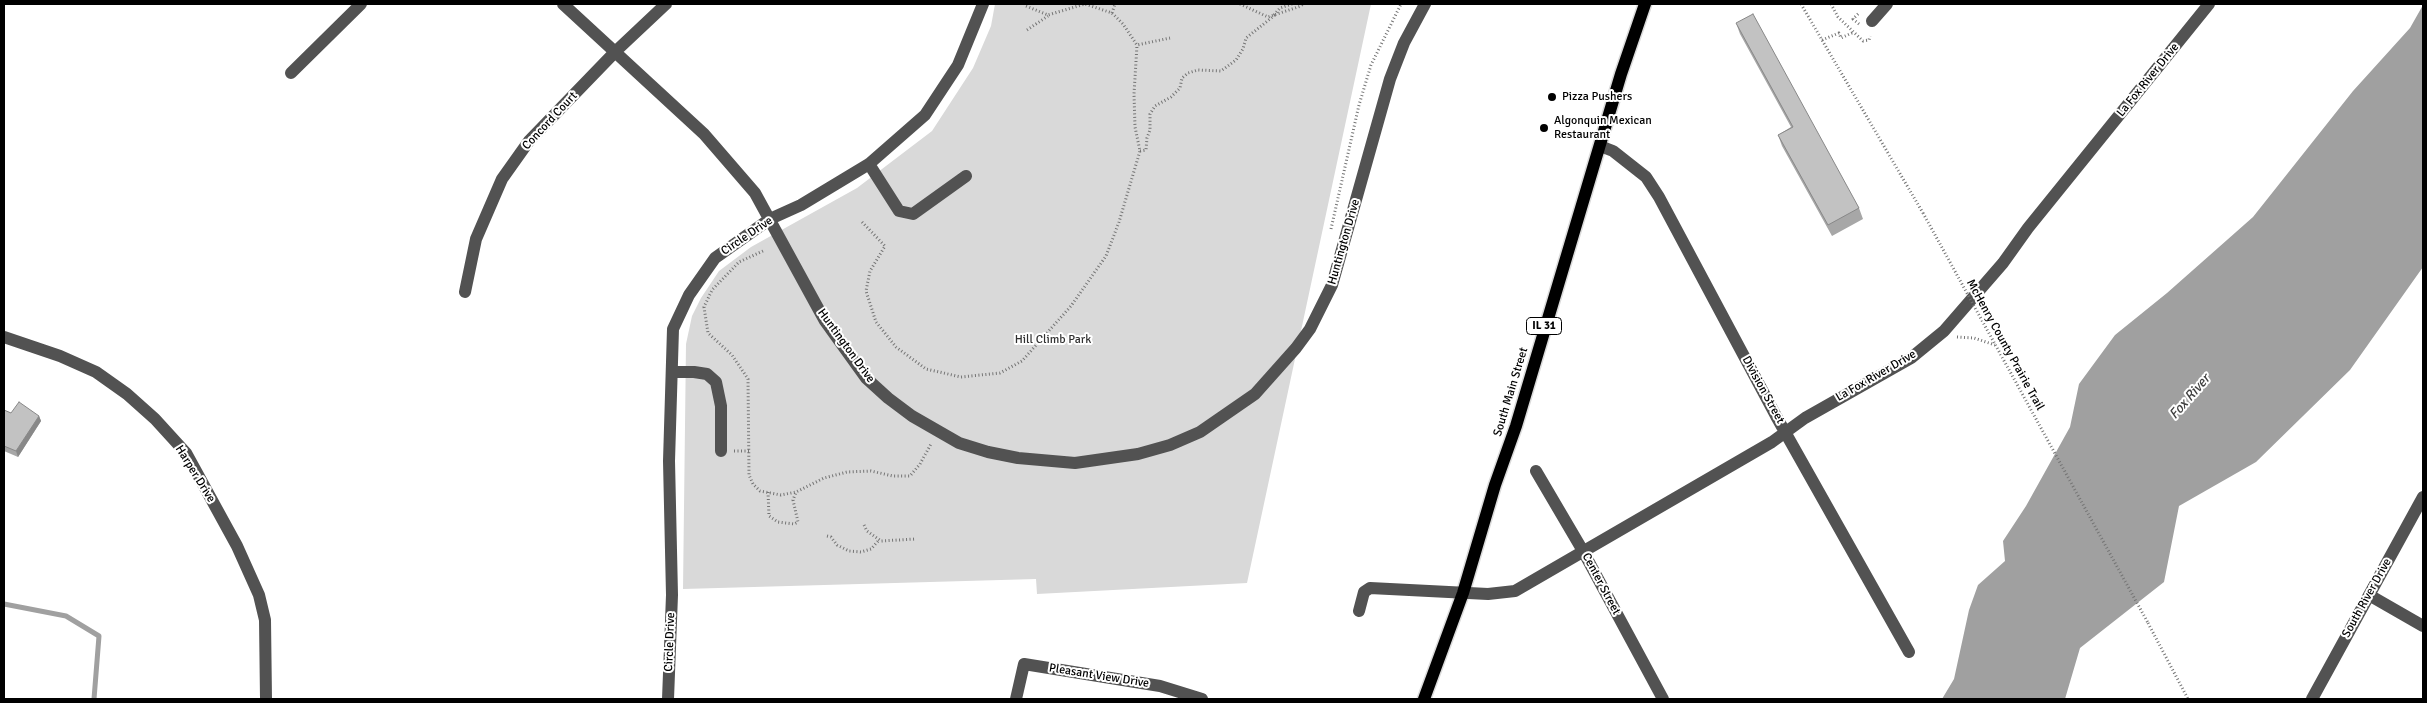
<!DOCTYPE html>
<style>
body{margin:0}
#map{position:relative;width:2427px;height:703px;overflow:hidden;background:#fff;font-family:Signika,sans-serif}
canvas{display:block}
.frame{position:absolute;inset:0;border:5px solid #000;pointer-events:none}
</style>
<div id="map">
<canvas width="2427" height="703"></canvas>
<div class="frame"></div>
</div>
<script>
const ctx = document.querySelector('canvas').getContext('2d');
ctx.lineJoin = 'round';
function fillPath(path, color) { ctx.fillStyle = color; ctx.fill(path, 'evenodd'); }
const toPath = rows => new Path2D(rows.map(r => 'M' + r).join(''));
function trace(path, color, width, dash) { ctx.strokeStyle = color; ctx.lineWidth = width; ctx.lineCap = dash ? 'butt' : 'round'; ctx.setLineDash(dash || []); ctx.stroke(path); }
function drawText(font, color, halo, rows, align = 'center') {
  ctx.font = font + ' Signika,sans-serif'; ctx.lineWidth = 4; ctx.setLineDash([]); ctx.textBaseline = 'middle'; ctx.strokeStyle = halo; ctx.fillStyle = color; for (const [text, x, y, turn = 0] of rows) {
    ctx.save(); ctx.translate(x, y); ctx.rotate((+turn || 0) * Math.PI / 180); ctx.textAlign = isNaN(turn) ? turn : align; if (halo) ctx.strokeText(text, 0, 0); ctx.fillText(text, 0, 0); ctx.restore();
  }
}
fillPath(toPath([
 [995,4,1371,4,1247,583,1037,594,1036,579,683,589,686,344,692,316,701,298,719,271,751,247,857,188,932,131,973,68,991,26]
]), '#d9d9d9');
fillPath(toPath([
 [2423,5,2423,267,2350,370,2256,462,2179,506,2164,582,2080,648,2065,699,1942,699,1954,679,1969,610,1978,585,2005,561,2003,541,2026,506,2070,427,2079,384,2115,335,2167,293,2253,217,2353,91,2410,28]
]), '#a0a0a0');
trace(toPath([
 [4,604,66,616,99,636,94,699]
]), '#a0a0a0', 5);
const major = toPath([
 [1424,699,1463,593,1495,485,1516,426,1621,74,1645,4]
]);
trace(major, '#dbdbdb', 15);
trace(toPath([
 [1240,4,1268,17,1301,6,1303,4],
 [1801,4,1923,213],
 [1831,4,1838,17,1863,41,1869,40,1870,36],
 [1026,6,1048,15,1085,4,1112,13,1123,24,1137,45,1170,38],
 [1112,13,1115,4],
 [1274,15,1280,8,1292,4],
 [1859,24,1853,19,1859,13],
 [1027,30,1048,16],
 [1822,40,1839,33,1841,38,1854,32],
 [1140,151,1146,150,1147,138,1150,130,1150,114,1155,106,1171,97,1180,88,1182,78,1188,73,1198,70,1221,71,1236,60,1243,49,1246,38,1275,15],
 [862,222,885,246,870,271,866,291,876,322,896,347,926,369,961,377,1000,373,1022,361,1071,306,1106,256,1119,222,1140,151,1135,127,1134,94,1137,45],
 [1331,229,1359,105,1371,65,1401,4],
 [763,251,739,262,712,290,704,307,708,333,732,355,748,379,749,475,753,484,760,491,781,495,796,492,824,478,847,472,871,471,893,476,910,476,920,464,931,444],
 [1957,337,1974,338,1995,345],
 [734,451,749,451],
 [768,492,769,516,778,522,794,524,798,522,793,500,796,492],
 [864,525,867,531,881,541,916,539],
 [827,536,831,537,837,545,849,551,861,552,871,549,879,540],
 [2148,623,2188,699]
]), '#747474', 3, [1, 2.5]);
trace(toPath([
 [563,4,704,134,755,193,825,321,866,378,888,398,912,416,959,443,988,452,1018,458,1075,463,1138,454,1170,445,1200,432,1255,394,1296,348,1310,329,1332,285,1390,79,1404,43,1425,4],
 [1872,21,1887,4],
 [291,73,361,4],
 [1600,146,1613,151,1646,177,1659,197,1776,416,1909,652],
 [869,164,899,211,913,214,966,176],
 [465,292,476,239,502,179,529,141,616,51,666,4],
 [4,337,60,356,96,372,127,394,155,419,186,453,237,546,259,595,265,620,266,699],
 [672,372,694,372,707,374,716,382,721,406,721,451],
 [1536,471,1583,551,1663,699],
 [2369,595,2423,626],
 [1359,611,1364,592,1370,588,1488,594,1515,591,1772,442,1805,418,1911,358,1944,331,2003,263,2028,228,2209,4],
 [668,699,672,595,669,461,673,329,689,295,715,258,770,219,801,205,869,164,925,115,958,65,983,4],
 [1016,699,1024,664,1160,686,1202,699],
 [2312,699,2423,497]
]), '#525252', 12);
trace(major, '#000', 12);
trace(toPath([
 [1923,213,2148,623]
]), '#747474', 3, [1, 2.5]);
fillPath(toPath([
 [1736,23,1859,208,1863,219,1832,236,1782,146,1778,135,1791,127,1740,34],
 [4,410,11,413,39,416,41,421,18,457,4,451]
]), '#a7a7a7');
fillPath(toPath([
 [39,416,41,421,18,457,16,451]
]), '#888');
const building = toPath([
 [1753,14,1859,208,1828,225,1778,135,1793,127,1736,23,1753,14],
 [19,402,39,416,16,451,4,446,4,410,11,413,19,402]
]);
fillPath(building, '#c2c2c2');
trace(building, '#888', 1);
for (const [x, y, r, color] of [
 [1552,97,5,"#000"],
 [1544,128,5,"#000"]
]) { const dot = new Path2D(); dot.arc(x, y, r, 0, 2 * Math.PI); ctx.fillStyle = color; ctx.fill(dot); trace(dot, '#fff', 2); }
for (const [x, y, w] of [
 [1544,326,35]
]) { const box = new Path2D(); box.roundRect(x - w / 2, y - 8.5, w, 17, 4); ctx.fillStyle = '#fff'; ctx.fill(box); trace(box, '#000', 1); }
drawText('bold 11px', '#000', null, [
 ["IL 31",1544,326]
]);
drawText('12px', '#000', '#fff', [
 ["La Fox River Drive",2148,80,-51],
 ["Concord Court",550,121,-47],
 ["Circle Drive",747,236,-34],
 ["Huntington Drive",1344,242,-74],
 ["McHenry County Prairie Trail",2005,345,61],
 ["Huntington Drive",846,346,54],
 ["La Fox River Drive",1876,376,-30],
 ["Division Street",1763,390,61],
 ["South Main Street",1511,392,-73],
 ["Harper Drive",195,474,58],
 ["Center Street",1601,584,62],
 ["South River Drive",2367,598,-61],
 ["Circle Drive",670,642,-88],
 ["Pleasant View Drive",1099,676,9]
]);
drawText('12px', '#000', '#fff', [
 ["Pizza Pushers",1562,97],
 ["Algonquin Mexican",1554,121],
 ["Restaurant",1554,135]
], 'left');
drawText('12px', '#303030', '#fff', [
 ["Hill Climb Park",1053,340]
]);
drawText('italic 14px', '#414141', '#fff', [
 ["Fox River",2190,397,-49]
]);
</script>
